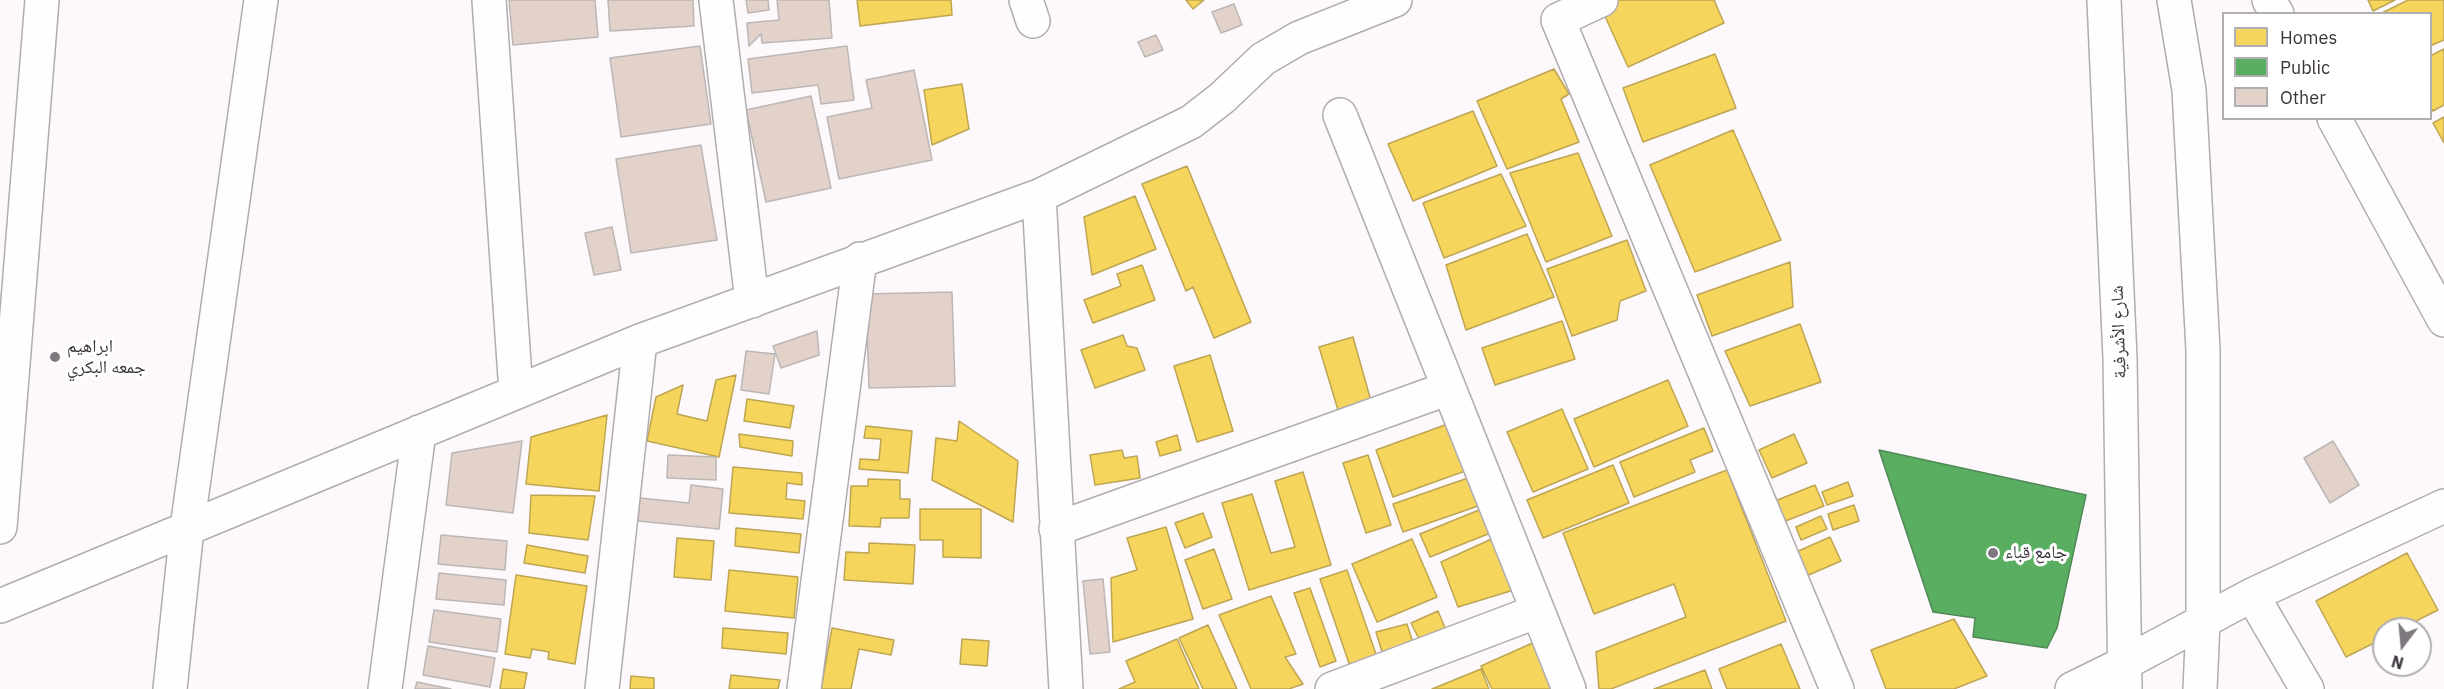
<!DOCTYPE html>
<meta charset="utf-8">
<style>
body{margin:0}
#map{position:relative;width:2444px;height:689px;overflow:hidden;background:#fcf8fc;font-family:"IBM Plex Sans",sans-serif}
canvas{display:block}
.legend{position:absolute;left:2222px;top:12px;width:210px;height:108px;box-sizing:border-box;background:#fff;border:2px solid #b1aeb1;margin:0;padding:8px 10px;list-style:none;font-size:18px;color:#3b343b}
.legend li{display:flex;align-items:center;gap:12px;height:30px}
.legend b{width:30px;border:2px solid #b1aeb1}
.north{position:absolute;left:2372px;top:617px;width:60px;height:60px;box-sizing:border-box;background:#fff;border:2px solid #b1aeb1;border-radius:50%;rotate:196deg;font-size:16px;font-weight:700;line-height:24px;text-align:center;color:#3b343b}
.north::after{content:'';display:block;margin:auto;width:21px;height:27px;background:#7f797f;clip-path:polygon(50% 0,100% 100%,50% 72%,0 100%)}
</style>
<div id="map">
<canvas width="2444" height="689"></canvas>
<ul class="legend">
<li><b style="height:16px;background:#f6d55c"></b>Homes</li>
<li><b style="height:16px;background:#5aae61"></b>Public</li>
<li><b style="height:16px;background:#e2d2ca"></b>Other</li>
</ul>
<div class="north">N</div>
</div>
<script>
const ctx = document.querySelector('canvas').getContext('2d');
ctx.lineJoin = 'round';
function fillPath(path, color) { ctx.fillStyle = color; ctx.fill(path, 'evenodd'); }
const toPath = rows => new Path2D(rows.map(r => 'M' + r).join(''));
function trace(path, color, width, dash) { ctx.strokeStyle = color; ctx.lineWidth = width; ctx.lineCap = dash ? 'butt' : 'round'; ctx.setLineDash(dash || []); ctx.stroke(path); }
function drawText(font, color, halo, rows, align = 'center') {
  ctx.font = font + ' "IBM Plex Sans","Noto Naskh Arabic",sans-serif'; ctx.lineWidth = 6; ctx.setLineDash([]); ctx.textBaseline = 'middle'; ctx.strokeStyle = halo; ctx.fillStyle = color; for (const [text, x, y, turn = 0] of rows) {
    ctx.save(); ctx.translate(x, y); ctx.rotate((+turn || 0) * Math.PI / 180); ctx.textAlign = isNaN(turn) ? turn : align; if (halo) ctx.strokeText(text, 0, 0); ctx.fillText(text, 0, 0); ctx.restore();
  }
}
const homes = toPath([
 [857,0,951,0,952,15,860,26,857,0],
 [1186,0,1204,0,1193,9,1186,0],
 [1604,0,1714,0,1724,23,1628,67,1599,3,1604,0],
 [2368,0,2395,0,2373,11,2368,0],
 [2408,0,2444,0,2444,40,2430,46,2430,14,2380,14,2408,0],
 [2444,49,2444,105,2433,111,2430,107,2430,56,2444,49],
 [1715,54,1736,108,1643,142,1623,88,1715,54],
 [1554,69,1569,94,1561,99,1579,142,1507,169,1477,101,1554,69],
 [962,84,969,129,932,145,924,90,962,84],
 [1473,111,1497,166,1413,201,1388,144,1473,111],
 [2444,117,2444,143,2433,123,2444,117],
 [1733,130,1781,240,1695,272,1650,165,1733,130],
 [1578,153,1612,236,1546,262,1510,173,1578,153],
 [1187,166,1251,322,1214,338,1193,287,1186,291,1142,184,1187,166],
 [1501,174,1526,226,1444,258,1423,203,1501,174],
 [1135,196,1156,249,1092,275,1084,217,1135,196],
 [1527,234,1554,297,1466,330,1446,265,1527,234],
 [1627,240,1646,291,1620,301,1617,320,1572,336,1547,269,1627,240],
 [1790,262,1793,307,1712,336,1697,295,1790,262],
 [1142,265,1155,300,1093,323,1084,300,1121,286,1117,274,1142,265],
 [1562,321,1575,359,1495,385,1482,348,1562,321],
 [1800,324,1821,382,1750,406,1725,351,1800,324],
 [1123,335,1127,346,1137,348,1145,370,1095,388,1081,350,1123,335],
 [1353,337,1371,401,1338,410,1319,347,1353,337],
 [1210,355,1233,431,1197,442,1174,366,1210,355],
 [736,375,719,457,647,441,656,397,683,385,677,414,707,421,716,380,736,375],
 [1668,380,1688,426,1594,467,1574,419,1668,380],
 [747,399,794,406,790,428,744,421,747,399],
 [1562,409,1588,469,1533,492,1507,432,1562,409],
 [607,415,599,491,526,484,531,437,607,415],
 [959,421,1018,461,1013,522,932,480,936,438,957,441,959,421],
 [1456,421,1465,471,1393,497,1376,450,1456,421],
 [866,426,912,431,908,473,859,469,860,459,879,460,881,439,864,438,866,426],
 [1704,428,1713,451,1690,460,1695,472,1634,497,1620,462,1704,428],
 [739,434,793,441,792,456,740,447,739,434],
 [1794,434,1807,463,1772,478,1759,450,1794,434],
 [1177,435,1181,450,1160,456,1156,442,1177,435],
 [1122,450,1124,458,1137,456,1140,478,1095,485,1090,455,1122,450],
 [1368,455,1391,525,1366,533,1343,463,1368,455],
 [1613,465,1629,503,1543,538,1527,500,1613,465],
 [733,467,802,473,802,485,787,483,786,499,805,501,803,519,729,513,733,467],
 [1727,470,1786,621,1611,689,1599,689,1596,652,1686,617,1674,584,1594,614,1563,533,1727,470],
 [1303,472,1331,565,1249,590,1222,503,1252,494,1271,553,1295,547,1275,481,1303,472],
 [1468,478,1478,506,1403,532,1393,504,1468,478],
 [868,479,900,480,900,499,910,499,909,518,881,518,880,527,849,526,851,486,868,486,868,479],
 [1848,482,1853,496,1827,505,1822,492,1848,482],
 [1815,485,1824,506,1783,522,1775,501,1815,485],
 [531,495,595,496,588,540,529,533,531,495],
 [1854,505,1859,521,1833,530,1828,514,1854,505],
 [1484,508,1493,532,1430,557,1420,534,1484,508],
 [920,509,981,509,981,558,943,557,943,540,920,540,920,509],
 [1203,513,1212,537,1185,548,1175,523,1203,513],
 [1821,516,1827,529,1801,540,1796,527,1821,516],
 [1166,527,1193,619,1113,642,1111,578,1137,570,1127,538,1166,527],
 [736,528,801,534,799,553,735,546,736,528],
 [1496,537,1517,589,1458,607,1441,562,1496,537],
 [1830,537,1841,561,1804,577,1794,553,1830,537],
 [677,538,714,541,711,580,674,577,677,538],
 [1412,539,1437,597,1377,622,1352,564,1412,539],
 [869,543,915,545,913,584,844,580,846,552,869,553,869,543],
 [527,545,588,556,585,573,524,563,527,545],
 [1214,549,1232,599,1203,609,1185,560,1214,549],
 [2407,553,2438,610,2400,629,2384,629,2384,638,2346,657,2316,601,2407,553],
 [729,570,798,577,794,618,725,611,729,570],
 [1347,570,1378,660,1351,669,1320,579,1347,570],
 [516,575,587,586,575,664,548,659,549,652,532,649,530,658,505,654,516,575],
 [1310,588,1336,661,1320,667,1294,593,1310,588],
 [1271,596,1296,654,1285,657,1303,684,1289,689,1251,689,1219,615,1271,596],
 [1438,611,1446,630,1420,641,1411,623,1438,611],
 [1954,619,1987,676,1954,689,1886,689,1871,650,1954,619],
 [1407,624,1413,643,1382,652,1376,632,1407,624],
 [1208,625,1237,689,1203,689,1179,638,1208,625],
 [723,628,788,633,786,654,722,648,723,628],
 [832,628,894,640,891,655,859,649,851,689,821,689,832,628],
 [962,639,989,641,987,666,960,664,962,639],
 [1177,639,1199,689,1119,689,1135,682,1126,661,1177,639],
 [1537,641,1559,689,1492,689,1481,666,1537,641],
 [1781,644,1800,689,1727,689,1719,669,1781,644],
 [503,669,527,673,524,689,500,689,503,669],
 [1481,669,1489,689,1432,689,1481,669],
 [1705,670,1712,689,1654,689,1705,670],
 [731,675,780,680,778,689,729,689,731,675],
 [631,676,654,678,654,689,630,689,631,676]
]);
fillPath(homes, '#f6d55c');
trace(homes, '#bea552', 1.5);
const public = toPath([
 [1879,450,2086,495,2057,628,2047,648,1973,637,1975,618,1933,612,1879,450]
]);
fillPath(public, '#5aae61');
trace(public, '#518956', 1.5);
const building = toPath([
 [509,0,595,0,598,37,513,45,509,0],
 [608,0,693,0,694,26,610,31,608,0],
 [746,0,768,0,769,10,748,13,746,0],
 [777,0,829,0,832,38,762,43,761,34,749,46,747,23,779,20,777,0],
 [1234,4,1242,25,1221,33,1212,12,1234,4],
 [1156,35,1163,50,1145,57,1138,42,1156,35],
 [700,46,711,124,621,137,610,58,700,46],
 [847,46,854,100,821,104,818,85,752,93,748,59,847,46],
 [914,70,932,160,839,179,827,117,872,108,866,80,914,70],
 [811,96,831,188,766,202,746,110,811,96],
 [701,145,717,240,631,253,616,159,701,145],
 [612,227,621,270,594,275,585,233,612,227],
 [952,292,955,386,869,388,866,294,952,292],
 [817,331,819,355,781,368,773,346,817,331],
 [746,351,775,354,769,394,741,390,746,351],
 [522,441,513,513,446,505,452,453,522,441],
 [2333,441,2359,485,2330,503,2304,458,2333,441],
 [668,455,716,457,716,480,667,478,668,455],
 [691,485,723,489,719,529,638,521,640,498,689,503,691,485],
 [441,535,507,541,505,570,438,564,441,535],
 [439,573,506,580,504,605,436,599,439,573],
 [1103,579,1110,652,1090,654,1083,581,1103,579],
 [434,610,501,619,497,652,429,642,434,610],
 [428,646,495,658,490,687,423,675,428,646],
 [417,682,451,689,415,689,417,682]
]);
fillPath(building, '#e2d2ca');
trace(building, '#bcb6b5', 1.5);
const minor = toPath([
 [489,0,516,392],
 [716,0,752,301],
 [1026,0,1033,21],
 [1601,0,1558,20,1837,689],
 [2104,0,2120,358,2125,689],
 [2174,0,2189,90,2203,350,2203,622,2200,689],
 [2269,0,2277,14],
 [1340,115,1569,689],
 [2334,118,2444,320],
 [1039,196,1066,689],
 [0,527,42,0],
 [1056,529,1449,388],
 [2252,595,2307,689],
 [0,606,640,341,1039,196,1191,122,1222,98,1263,59,1299,38,1395,0],
 [170,689,187,528,261,0],
 [385,689,419,432],
 [602,689,640,341],
 [804,689,860,259],
 [1332,689,1538,611],
 [2072,689,2125,663,2252,595,2444,506]
]);
trace(minor, '#b0acb0', 36);
trace(minor, '#fffeff', 33);
for (const [x, y, r, color] of [
 [55,357,6,"#7f797f"],
 [1993,553,6,"#7f797f"]
]) { const dot = new Path2D(); dot.arc(x, y, r, 0, 2 * Math.PI); ctx.fillStyle = color; ctx.fill(dot); trace(dot, '#fff', 2); }
drawText('18px', '#3b343b', '#fff', [
 ["شارع الأشرفية",2119,332,-92]
]);
drawText('18px', '#3b343b', '#fff', [
 ["ابراهيم",67,347],
 ["جمعه البكري",67,368],
 ["جامع قباء",2005,553]
], 'left');
</script>
